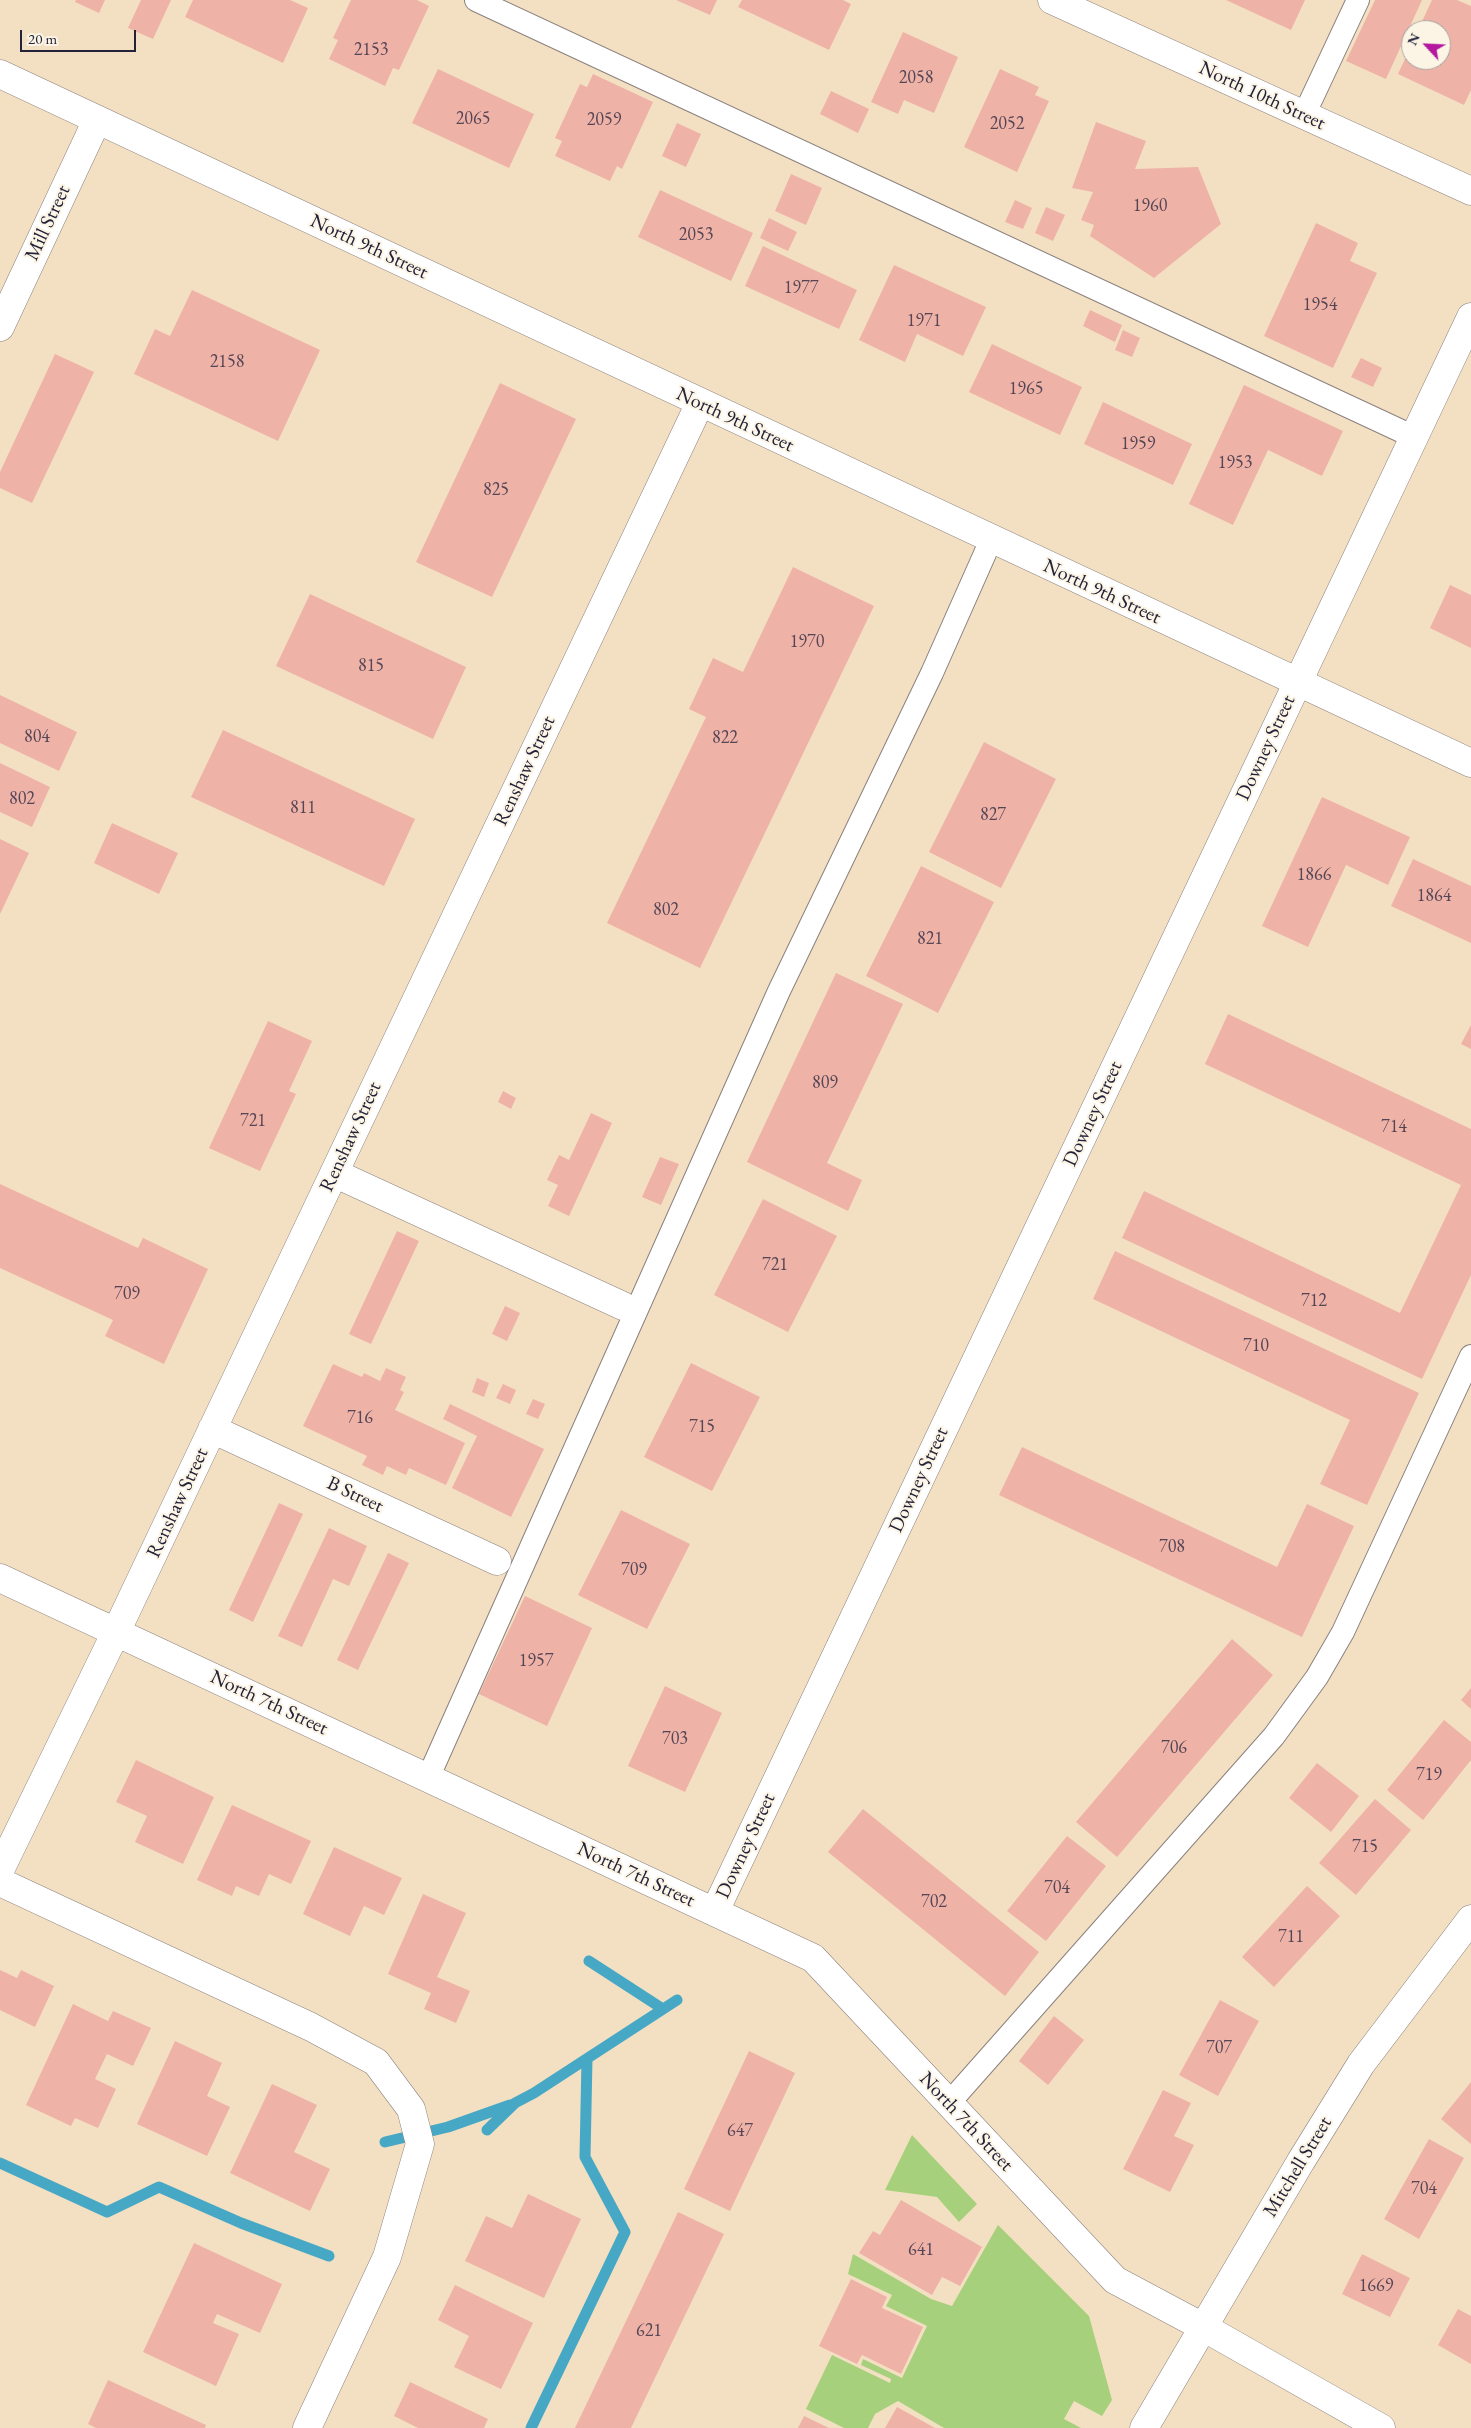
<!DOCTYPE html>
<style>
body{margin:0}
#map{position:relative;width:1471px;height:2428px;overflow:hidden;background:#f3e0c2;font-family:"EB Garamond",serif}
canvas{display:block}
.north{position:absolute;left:1401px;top:20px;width:50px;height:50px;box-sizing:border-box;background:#fcf5e5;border:1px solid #a5a1a1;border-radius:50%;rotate:295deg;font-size:14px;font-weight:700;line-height:20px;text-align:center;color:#22223b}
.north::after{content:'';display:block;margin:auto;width:18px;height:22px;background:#b5179e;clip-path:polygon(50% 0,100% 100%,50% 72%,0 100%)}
.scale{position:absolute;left:20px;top:30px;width:116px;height:22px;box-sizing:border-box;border:2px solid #22223b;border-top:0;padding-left:6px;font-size:15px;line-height:18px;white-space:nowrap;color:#22223b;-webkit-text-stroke:4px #fcf5e5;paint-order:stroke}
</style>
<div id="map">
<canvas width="1471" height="2428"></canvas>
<div class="north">N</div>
<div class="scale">20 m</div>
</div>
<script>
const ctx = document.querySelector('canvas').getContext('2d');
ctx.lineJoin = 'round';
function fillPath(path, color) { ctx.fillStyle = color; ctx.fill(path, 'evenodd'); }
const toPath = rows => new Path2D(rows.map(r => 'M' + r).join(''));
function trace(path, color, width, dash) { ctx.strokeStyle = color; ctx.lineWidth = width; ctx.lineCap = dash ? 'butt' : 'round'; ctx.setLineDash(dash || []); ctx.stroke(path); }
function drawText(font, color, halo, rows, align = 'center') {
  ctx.font = font + ' "EB Garamond",serif'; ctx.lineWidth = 4; ctx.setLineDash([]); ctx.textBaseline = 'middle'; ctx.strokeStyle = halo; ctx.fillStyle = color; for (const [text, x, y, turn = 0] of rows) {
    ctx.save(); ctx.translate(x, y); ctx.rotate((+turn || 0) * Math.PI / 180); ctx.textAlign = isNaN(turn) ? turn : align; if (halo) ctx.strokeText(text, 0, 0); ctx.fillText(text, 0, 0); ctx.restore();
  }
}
fillPath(toPath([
 [912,2135,977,2204,959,2222,937,2197,885,2190],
 [998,2225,1089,2316,1112,2400,1102,2416,1074,2401,1064,2419,1081,2428,944,2428,898,2401,875,2414,868,2428,844,2428,806,2409,832,2355,890,2383,891,2379,861,2365,863,2359,902,2378,927,2326,886,2306,892,2295,848,2274,853,2254,931,2299,952,2306]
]), '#a7d07c');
trace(toPath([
 [589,1961,663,2009],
 [487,2130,515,2103,534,2093,677,2000],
 [385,2142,448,2127,510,2105],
 [0,2163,107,2212,159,2187,241,2223,329,2256],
 [531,2428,625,2232,585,2157,587,2059]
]), '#47a8c6', 11);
fillPath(toPath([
 [76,0,105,0,99,13,75,2],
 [141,0,171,0,153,39,128,28],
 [193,0,290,0,308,8,283,63,185,17],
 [351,0,417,0,429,6,399,70,393,68,385,86,329,59,338,40,333,38],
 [676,0,717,0,710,15],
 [742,0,843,0,851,4,829,50,738,7],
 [1226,0,1305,0,1291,30],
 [1375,0,1422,0,1386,79,1346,61],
 [1432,0,1457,0,1471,6,1471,90,1464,105,1398,74,1411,46,1411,60,1441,60,1441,30,1418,30],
 [903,32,958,57,934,113,904,100,898,114,871,102],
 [438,69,534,114,509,168,412,123],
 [1000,69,1039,87,1035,95,1049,101,1017,172,964,147],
 [593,74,653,102,622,169,617,166,610,181,555,156,562,141,555,138,580,84,587,87],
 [831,91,869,109,858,133,820,114],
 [1096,122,1146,141,1135,169,1198,167,1221,224,1154,278,1090,236,1094,225,1081,220,1093,192,1072,188],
 [677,123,701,134,686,167,662,156],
 [791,174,822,188,806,225,775,211],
 [660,190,753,233,731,281,638,237],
 [1015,200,1032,208,1023,229,1005,222],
 [1046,207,1065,215,1053,241,1035,233],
 [769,218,797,232,788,251,760,238],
 [1316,223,1358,243,1350,261,1377,273,1333,368,1264,336],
 [763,246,857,290,839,329,745,286],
 [894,265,986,307,963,356,917,334,905,362,859,340],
 [192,290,320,350,278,441,134,374,155,329,170,336],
 [1090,310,1122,325,1115,342,1083,326],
 [1123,330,1140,338,1132,357,1115,350],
 [992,344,1082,387,1060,435,969,392],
 [55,354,94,372,32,503,0,488,0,472],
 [1361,358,1382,368,1373,387,1351,377],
 [500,383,576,419,492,597,416,562],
 [1244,385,1343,431,1322,476,1268,450,1233,525,1189,504],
 [1103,402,1192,444,1173,485,1084,444],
 [793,567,874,606,700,968,607,923,706,717,689,709,713,658,743,672],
 [1450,585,1471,595,1471,648,1430,628],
 [310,594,466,667,433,739,276,666],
 [0,695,77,732,59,771,0,743],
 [223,730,415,819,384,886,191,797],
 [984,742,1056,779,1001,888,929,852],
 [0,763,50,787,32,827,0,812],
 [1322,797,1410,837,1388,885,1346,865,1308,947,1262,926],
 [112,823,178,853,159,894,94,863],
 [0,839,29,853,0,914],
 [1413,859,1471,886,1471,943,1391,906],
 [921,866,994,902,938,1013,866,976],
 [836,973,903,1004,827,1163,862,1180,848,1211,747,1162],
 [1228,1014,1471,1129,1471,1275,1422,1379,1122,1238,1144,1191,1400,1313,1461,1185,1205,1064],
 [268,1021,312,1041,289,1091,296,1094,260,1171,209,1148],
 [1471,1025,1471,1049,1461,1044],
 [503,1091,516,1098,511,1109,498,1102],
 [591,1113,612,1123,569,1216,548,1206,558,1185,547,1180,559,1155,569,1160],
 [660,1157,679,1164,661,1205,642,1197],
 [0,1184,138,1248,143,1238,208,1269,164,1364,105,1336,113,1320,0,1268],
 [763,1199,837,1236,788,1332,714,1295],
 [397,1231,419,1241,371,1344,349,1334],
 [1115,1251,1419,1393,1367,1505,1320,1484,1350,1420,1093,1299],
 [505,1306,520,1313,507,1341,492,1334],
 [691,1363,760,1397,712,1491,644,1457],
 [333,1364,362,1377,364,1373,380,1381,386,1368,406,1377,400,1390,404,1392,395,1410,465,1443,446,1485,409,1468,406,1475,387,1466,383,1475,362,1465,367,1456,303,1426],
 [477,1378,489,1383,484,1397,472,1392],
 [503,1384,516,1390,510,1404,496,1398],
 [533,1399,545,1404,538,1419,526,1414],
 [450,1404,544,1449,511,1517,452,1488,477,1436,443,1419],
 [1022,1447,1277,1567,1307,1504,1354,1526,1302,1637,999,1495],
 [279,1503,303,1514,253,1622,229,1610],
 [621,1510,690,1544,647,1629,578,1595],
 [329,1528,367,1546,349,1586,333,1579,302,1647,278,1636],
 [388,1553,409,1563,358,1670,337,1660],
 [525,1596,592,1628,547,1726,479,1694],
 [1232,1639,1273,1675,1117,1857,1076,1822],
 [665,1686,722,1713,685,1792,628,1766],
 [1471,1688,1471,1709,1461,1700],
 [1444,1720,1471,1742,1471,1760,1423,1820,1387,1790],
 [136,1760,214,1797,183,1864,135,1842,147,1816,116,1802],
 [1317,1763,1359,1796,1331,1832,1289,1798],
 [1375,1799,1411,1830,1356,1895,1319,1863],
 [232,1805,311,1841,291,1884,269,1874,259,1896,236,1886,232,1896,197,1880],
 [863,1809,1039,1952,1005,1996,828,1852],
 [1067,1836,1106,1866,1046,1941,1007,1911],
 [334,1847,402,1878,384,1915,364,1906,350,1936,303,1914],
 [1307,1886,1340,1916,1274,1987,1242,1957],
 [423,1894,466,1913,437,1977,470,1991,456,2023,424,2009,431,1993,388,1974],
 [0,1970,17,1978,21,1970,54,1986,35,2027,0,2010],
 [1220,2000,1259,2021,1218,2096,1179,2075],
 [73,2004,108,2021,113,2011,151,2028,133,2066,107,2054,95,2079,116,2089,98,2128,75,2118,71,2126,26,2105],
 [1054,2016,1084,2040,1048,2085,1019,2061],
 [175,2041,222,2063,207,2096,230,2107,207,2156,137,2124],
 [749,2051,795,2073,730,2211,684,2189],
 [1471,2082,1471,2144,1441,2119],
 [272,2084,317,2105,294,2152,330,2169,310,2211,230,2173],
 [1163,2090,1191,2103,1174,2136,1194,2145,1170,2192,1123,2169],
 [1429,2139,1464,2158,1419,2239,1384,2219],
 [528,2194,581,2219,544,2298,465,2261,486,2216,512,2228],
 [901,2200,982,2247,960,2286,942,2277,932,2295,859,2253,873,2231,880,2235],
 [678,2212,724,2234,631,2428,575,2428],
 [194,2243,282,2284,260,2333,217,2314,213,2323,239,2334,216,2386,143,2352],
 [1362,2254,1410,2278,1390,2317,1342,2294],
 [851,2279,887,2297,882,2308,923,2327,901,2374,862,2355,857,2364,819,2346],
 [455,2285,533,2323,501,2389,454,2367,469,2336,438,2320],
 [1458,2309,1471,2316,1471,2364,1438,2345],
 [108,2380,206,2425,205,2428,96,2428,88,2424],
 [410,2382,488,2419,484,2428,418,2428,394,2416],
 [897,2407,935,2428,885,2428],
 [804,2416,829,2428,798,2428]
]), '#efb2a7');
const lane = toPath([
 [476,0,1414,437],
 [1304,115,1358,0],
 [428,1778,779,991,932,673,991,540],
 [949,2103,1274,1736,1317,1677,1343,1632,1471,1356]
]);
const street = toPath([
 [1052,0,1471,191],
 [0,327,97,120],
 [334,1173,623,1306],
 [212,1429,497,1561],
 [0,1578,813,1958,1115,2280,1203,2327,1381,2428],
 [0,1870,116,1632,700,403],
 [0,1882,311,2027,376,2062,411,2109,420,2144,387,2257,307,2428],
 [715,1911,1471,317],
 [1144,2428,1301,2161,1361,2064,1471,1919]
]);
const secondary = toPath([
 [0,74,1471,763]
]);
trace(lane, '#8a817e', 24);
trace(street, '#8a817e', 29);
trace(secondary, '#8a817e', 29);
trace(lane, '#fff', 22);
trace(street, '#fff', 28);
trace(secondary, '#fff', 28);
drawText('18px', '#554656', null, [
 ["2153",371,50],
 ["2058",916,78],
 ["2065",473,119],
 ["2059",604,120],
 ["2052",1007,124],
 ["1960",1150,206],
 ["2053",696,235],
 ["1977",801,288],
 ["1954",1320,305],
 ["1971",924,321],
 ["2158",227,362],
 ["1965",1026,389],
 ["1959",1138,444],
 ["1953",1235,463],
 ["825",496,490],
 ["1970",807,642],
 ["815",371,666],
 ["804",37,737],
 ["822",725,738],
 ["802",22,799],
 ["811",303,808],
 ["827",993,815],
 ["1866",1314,875],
 ["1864",1434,896],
 ["802",666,910],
 ["821",930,939],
 ["809",825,1083],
 ["721",253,1121],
 ["714",1394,1127],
 ["721",775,1265],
 ["709",127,1294],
 ["712",1314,1301],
 ["710",1256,1346],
 ["716",360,1418],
 ["715",702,1427],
 ["708",1172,1547],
 ["709",634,1570],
 ["1957",536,1661],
 ["703",675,1739],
 ["706",1174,1748],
 ["719",1429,1775],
 ["715",1365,1847],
 ["704",1057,1888],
 ["702",934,1902],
 ["711",1291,1937],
 ["707",1219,2048],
 ["647",740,2131],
 ["704",1424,2189],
 ["641",921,2250],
 ["1669",1376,2286],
 ["621",649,2331]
]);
drawText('20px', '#22223b', '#fcf5e5', [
 ["North 10th Street",1262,96,25],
 ["Mill Street",48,223,-65],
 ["North 9th Street",369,247,25],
 ["North 9th Street",735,420,25],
 ["North 9th Street",1102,592,25],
 ["Downey Street",1266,748,-65],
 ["Renshaw Street",525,771,-65],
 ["Downey Street",1093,1114,-65],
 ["Renshaw Street",351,1137,-65],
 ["Downey Street",919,1480,-65],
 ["B Street",355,1495,25],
 ["Renshaw Street",178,1503,-65],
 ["North 7th Street",269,1703,25],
 ["Downey Street",746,1846,-65],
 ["North 7th Street",636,1875,25],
 ["North 7th Street",966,2122,47],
 ["Mitchell Street",1298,2167,-59]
]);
</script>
